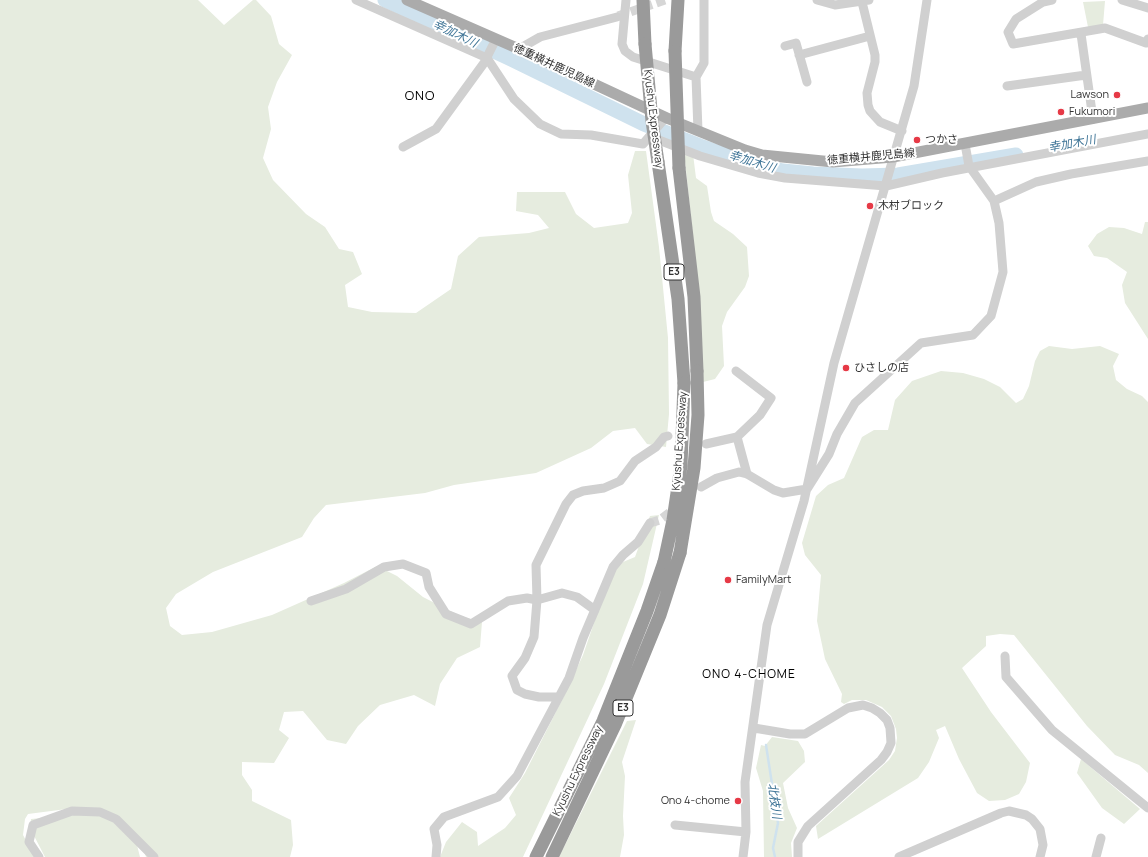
<!DOCTYPE html>
<meta charset="utf-8">
<style>
body{margin:0}
canvas{display:block;background:#fff}
</style>
<canvas width="1148" height="857"></canvas>
<script>
const ctx = document.querySelector('canvas').getContext('2d');
ctx.lineJoin = 'round';
function fillPath(path, color) { ctx.fillStyle = color; ctx.fill(path, 'evenodd'); }
const toPath = rows => new Path2D(rows.map(r => 'M' + r).join(''));
function trace(path, color, width, dash) { ctx.strokeStyle = color; ctx.lineWidth = width; ctx.lineCap = dash ? 'butt' : 'round'; ctx.setLineDash(dash || []); ctx.stroke(path); }
function drawText(font, color, halo, rows, align = 'center') {
  ctx.font = font + ' Manrope,"Noto Sans JP",sans-serif'; ctx.lineWidth = 4; ctx.setLineDash([]); ctx.textBaseline = 'middle'; ctx.strokeStyle = halo; ctx.fillStyle = color; for (const [text, x, y, turn = 0] of rows) {
    ctx.save(); ctx.translate(x, y); ctx.rotate((+turn || 0) * Math.PI / 180); ctx.textAlign = isNaN(turn) ? turn : align; if (halo) ctx.strokeText(text, 0, 0); ctx.fillText(text, 0, 0); ctx.restore();
  }
}
fillPath(toPath([
 [0,0,198,0,224,25,253,0,256,0,271,16,279,44,292,55,277,82,268,107,271,129,263,158,273,180,306,214,325,227,339,249,353,252,362,274,345,285,348,307,372,312,416,313,451,289,458,256,479,237,529,233,549,228,538,215,516,211,517,192,565,192,576,214,594,228,628,223,632,213,628,175,635,151,646,151,659,247,668,338,669,414,666,447,647,444,635,428,613,431,591,448,536,473,454,485,425,493,326,505,314,518,302,537,213,572,176,594,166,608,170,626,182,635,212,632,272,615,344,583,377,566,397,576,423,597,460,616,482,622,480,647,457,658,440,684,435,706,414,695,380,705,358,726,346,744,327,740,303,711,284,712,279,730,289,738,274,763,242,762,242,775,252,790,252,801,291,820,293,845,290,857,146,857,142,844,134,832,82,807,28,814,25,819,23,835,35,857,0,857],
 [1105,1,1103,25,1088,27,1083,2],
 [684,151,693,154,696,178,707,186,711,212,714,221,733,234,747,247,749,276,745,287,727,312,722,326,724,366,715,379,703,382,699,294],
 [1145,222,1148,222,1148,339,1125,303,1122,285,1127,272,1107,258,1094,256,1088,246,1097,234,1109,227,1124,228,1142,234],
 [1049,346,1072,349,1100,346,1119,354,1113,366,1116,380,1127,389,1142,396,1148,402,1148,773,1139,765,1115,755,1087,726,1014,635,1000,634,986,636,986,646,962,668,991,712,1030,763,1026,782,1019,794,1005,800,989,801,977,793,959,759,945,726,936,730,939,738,929,762,918,778,818,839,816,826,889,760,895,751,897,738,896,729,891,716,882,707,866,700,852,700,844,704,841,702,842,694,825,659,817,621,821,575,805,555,802,543,816,496,828,485,844,478,862,437,874,430,888,430,895,400,912,381,941,371,963,373,984,379,1000,387,1016,403,1023,399,1029,386,1035,361,1040,351],
 [659,515,643,584,604,684,523,857,440,857,446,842,462,822,477,832,478,846,505,828,516,815,509,798,525,773,564,696,583,655,606,588,614,571,623,562,635,557,650,516],
 [636,720,622,762,625,776,623,816,624,835,620,857,559,857,627,721],
 [772,737,798,741,804,751,805,762,783,783,788,808,797,828,791,843,792,857,764,857,763,791,756,768,761,745,765,746],
 [1081,759,1140,809,1124,824,1102,808,1077,773],
 [97,813,112,821,137,845,140,857,45,857,30,828,31,819]
]), '#e6ecdf');
trace(toPath([
 [766,745,778,823,773,848,775,857]
]), '#cfe2ee', 2.5);
trace(toPath([
 [385,0,511,59,644,124,700,146,752,164,783,171,813,174,862,176,898,175,1016,155]
]), '#cfe2ee', 15);
trace(toPath([
 [618,16,665,0],
 [650,523,660,520,677,507]
]), '#d6d6d6', 9, [9, 4.5]);
trace(toPath([
 [356,0,487,58,514,99,540,124,561,134,591,135,643,144,666,117],
 [626,0,622,44,625,51,633,57,696,77],
 [817,0,835,5,869,0],
 [1052,0,1043,2,1016,19,1008,32,1013,44,1105,28,1146,43,1148,39],
 [1122,0,1148,8],
 [862,2,875,55,875,62,867,93,868,105,870,111,880,122,902,131],
 [1081,34,1093,119],
 [785,46,796,43,807,82],
 [519,49,540,37,617,17],
 [799,55,870,36],
 [1007,86,1086,75],
 [698,131,696,77,704,63,704,0],
 [651,137,700,156,758,173,785,178,886,186,942,173,1148,134],
 [403,147,436,129,484,63,496,39],
 [994,201,1036,182,1071,174,1148,161],
 [736,371,771,398,760,415,737,437],
 [706,444,737,437,747,474],
 [701,487,717,478,739,472,747,474,774,490,783,493,807,489,829,454,837,434,855,403,921,343,973,335,991,316,1003,272,999,223,994,201,969,166,965,144],
 [311,601,346,589,384,567,403,564,426,573,429,587,446,614,471,624,508,601,527,598,537,600,562,593,577,597,595,610],
 [1005,656,1006,677,1052,730,1148,808],
 [559,697,539,697,525,694,517,690,512,676,525,658,534,637,537,600,536,565,566,504,573,495,583,491,604,488,620,481,635,461,656,447,664,437,668,436],
 [754,728,790,734,805,734,848,708,863,705,872,708,880,713,887,720,890,728,891,743,887,752,881,760,808,826,798,842,798,857],
 [675,825,746,832],
 [39,857,29,842,33,825,72,811,100,812,116,819,154,857],
 [436,857,437,845,434,829,444,817,498,797,517,776,569,678,583,638,613,567,623,555,638,542,650,523],
 [743,857,746,832,745,782,767,625,804,501,834,363,914,86,927,0],
 [899,857,1001,813,1009,811,1026,815,1032,819,1040,829,1043,845,1040,857],
 [1096,857,1101,838]
]), '#d0d0d0', 9);
trace(toPath([
 [407,0,519,49,669,119,745,150,762,155,833,162,893,157,1148,108]
]), '#ababab', 11);
trace(toPath([
 [643,0,645,44],
 [675,51,678,0],
 [658,162,678,299,684,383],
 [679,168,694,297,697,371],
 [536,857,603,721,647,611,664,562],
 [552,857,615,725,660,615,680,553]
]), '#9a9a9a', 13);
trace(toPath([
 [645,44,652,121,658,162],
 [675,51,679,168],
 [680,553,694,468,698,415,697,371],
 [664,562,673,520,681,466,684,383]
]), '#9a9a9a', 13);
for (const [x, y, r, color] of [
 [1117,95,4,"#e63946"],
 [1061,112,4,"#e63946"],
 [917,140,4,"#e63946"],
 [870,206,4,"#e63946"],
 [846,368,4,"#e63946"],
 [728,580,4,"#e63946"],
 [738,801,4,"#e63946"]
]) { const dot = new Path2D(); dot.arc(x, y, r, 0, 2 * Math.PI); ctx.fillStyle = color; ctx.fill(dot); trace(dot, '#fff', 1.5); }
for (const [x, y, w] of [
 [674,272,20],
 [623,708,20]
]) { const box = new Path2D(); box.roundRect(x - w / 2, y - 8, w, 16, 3); ctx.fillStyle = '#fff'; ctx.fill(box); trace(box, '#333', 1); }
drawText('bold 10px', '#333', null, [
 ["E3",674,272],
 ["E3",623,708]
]);
drawText('11px', '#333', '#fff', [
 ["徳重横井鹿児島線",554,66,25],
 ["Kyushu Expressway",653,119,83],
 ["徳重横井鹿児島線",871,157,-5],
 ["Kyushu Expressway",680,441,-86],
 ["Kyushu Expressway",578,771,-64]
]);
drawText('11px', '#333', '#fff', [
 ["Lawson",1109,95,"right"],
 ["Fukumori",1069,112],
 ["つかさ",925,140],
 ["木村ブロック",878,206],
 ["ひさしの店",854,368],
 ["FamilyMart",736,580],
 ["Ono 4-chome",730,801,"right"]
], 'left');
drawText('italic 12px', '#3f7597', '#fff', [
 ["幸加木川",455,34,26],
 ["幸加木川",1072,144,-10],
 ["幸加木川",752,162,17],
 ["北枝川",774,801,82]
]);
ctx.letterSpacing = '1px';
drawText('12px', '#000', '#fff', [
 ["ONO 4-CHOME",749,675]
]);
ctx.letterSpacing = '0px';
ctx.letterSpacing = '1px';
drawText('13px', '#000', '#fff', [
 ["ONO",420,96]
]);
ctx.letterSpacing = '0px';
</script>
